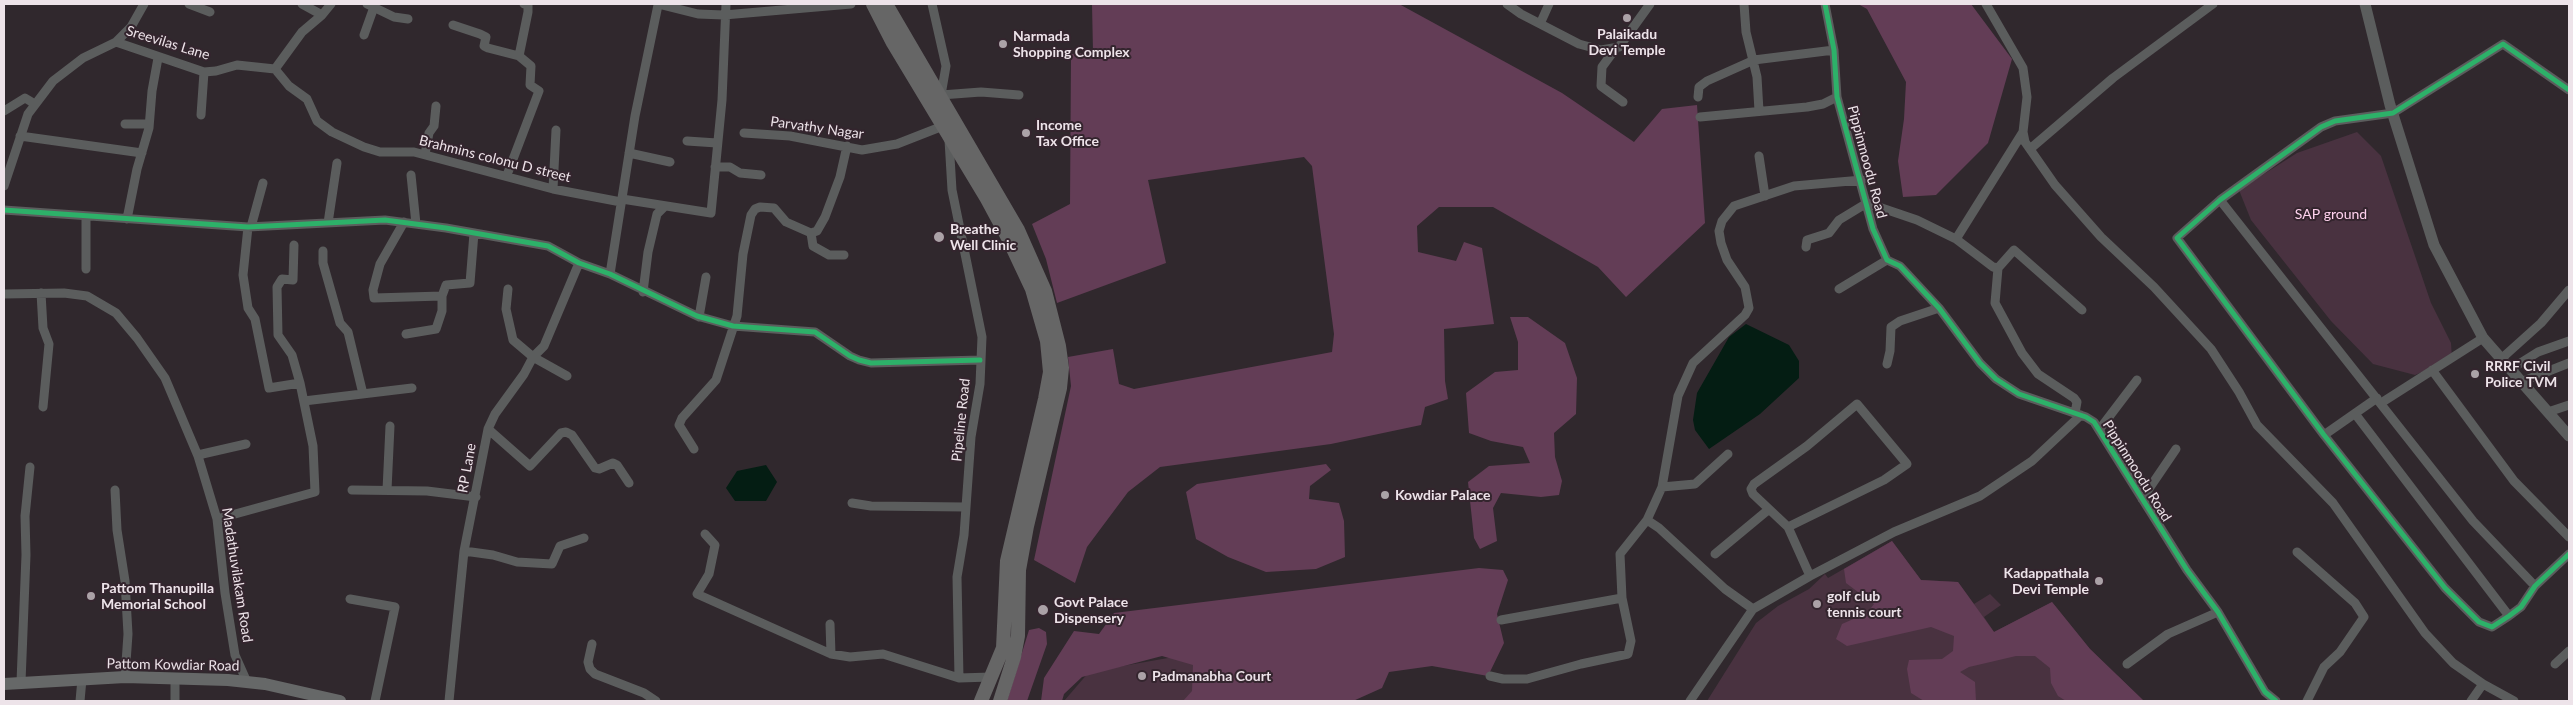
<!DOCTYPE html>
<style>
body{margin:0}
#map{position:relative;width:2573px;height:705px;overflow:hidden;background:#30282d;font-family:Lato,sans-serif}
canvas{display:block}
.frame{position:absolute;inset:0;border:5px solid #ede3e9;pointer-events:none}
</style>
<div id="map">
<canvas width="2573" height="705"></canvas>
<div class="frame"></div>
</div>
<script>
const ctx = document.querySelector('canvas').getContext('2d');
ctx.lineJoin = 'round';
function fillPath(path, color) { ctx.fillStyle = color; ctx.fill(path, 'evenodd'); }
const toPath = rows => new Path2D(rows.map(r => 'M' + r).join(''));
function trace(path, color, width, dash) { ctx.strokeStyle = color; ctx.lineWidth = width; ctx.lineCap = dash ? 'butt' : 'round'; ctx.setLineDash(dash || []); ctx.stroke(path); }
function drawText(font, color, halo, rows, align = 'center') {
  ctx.font = font + ' Lato,sans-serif'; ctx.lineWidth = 4; ctx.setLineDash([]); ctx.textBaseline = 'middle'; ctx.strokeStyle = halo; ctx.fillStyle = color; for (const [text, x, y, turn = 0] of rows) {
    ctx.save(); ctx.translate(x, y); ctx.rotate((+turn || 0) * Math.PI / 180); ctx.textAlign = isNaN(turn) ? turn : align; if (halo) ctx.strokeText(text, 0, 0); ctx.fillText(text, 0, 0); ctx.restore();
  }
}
fillPath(toPath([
 [2357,132,2381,156,2431,303,2451,343,2452,359,2415,375,2373,364,2331,321,2251,220,2239,190,2297,153],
 [1892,541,1921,580,1958,582,1974,604,1990,594,2001,605,1984,617,1994,632,2052,602,2090,649,2144,701,1707,701,1756,623,1778,606,1809,589,1825,574,1828,578],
 [1196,653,1203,701,1064,701,1089,672]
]), '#493240');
fillPath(toPath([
 [1092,4,1399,4,1562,93,1634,142,1662,109,1697,105,1705,223,1626,297,1598,267,1493,207,1439,207,1417,226,1418,252,1456,261,1464,242,1482,248,1494,324,1444,329,1445,381,1448,399,1425,407,1421,425,1331,444,1160,467,1128,492,1087,547,1075,583,1034,560,1071,386,1068,357,1113,349,1119,384,1134,389,1332,352,1334,334,1312,166,1304,157,1148,180,1166,263,1057,303,1046,259,1032,224,1070,204,1071,54,1093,52],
 [1858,4,1971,4,2012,59,1988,143,1936,195,1903,197,1898,161,1904,119,1906,82,1867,9],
 [1510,317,1528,317,1565,343,1577,378,1576,414,1554,433,1555,457,1562,481,1559,495,1541,497,1501,493,1493,508,1497,541,1480,549,1474,538,1468,482,1489,466,1530,463,1523,447,1491,441,1469,433,1466,393,1495,372,1518,370,1518,342],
 [1326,464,1331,470,1310,486,1309,499,1339,503,1344,521,1345,557,1316,569,1266,572,1228,557,1196,539,1186,492,1197,484],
 [1892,541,1921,580,1958,582,1994,632,2052,602,2090,649,2144,701,2066,701,2058,696,2051,683,2050,668,2035,656,2016,656,1969,667,1960,672,1975,682,1976,701,1924,701,1911,693,1907,669,1909,660,1942,659,1953,651,1954,636,1931,627,1847,646,1836,639,1842,624,1867,613,1874,604,1846,583,1844,569],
 [1479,568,1503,570,1508,580,1497,614,1504,643,1488,676,1432,666,1389,672,1382,688,1353,701,1183,701,1192,691,1193,665,1162,656,1082,677,1064,694,1062,701,1041,701,1044,678,1074,631,1099,634,1114,613],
 [1039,628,1046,632,1047,644,1027,701,1007,701,1029,630]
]), '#633d56');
fillPath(toPath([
 [1746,324,1789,345,1799,361,1799,378,1760,414,1709,449,1695,430,1693,420,1697,393,1729,337],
 [766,465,777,482,766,501,735,501,726,488,737,471]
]), '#041d13');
trace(toPath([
 [189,4,210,12],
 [302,4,322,15],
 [367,4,394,17,408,19],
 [658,4,698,14,724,15,851,4],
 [932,4,946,66,941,95],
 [1507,4,1521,14,1579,44,1601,50,1619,47,1650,4],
 [1744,4,1746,32,1757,77,1759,111],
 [1825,4,1834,50,1837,97,1873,229,1887,260,1900,266,1939,308,1980,363,1996,379,2019,394,2086,417,2094,422,2187,570,2218,612,2265,692,2276,701],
 [1986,4,2023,68,2027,97,2023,132,2025,142,2055,185,2101,237,2154,287,2211,349,2239,392,2257,425,2333,503,2425,633,2453,663,2483,684,2514,701],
 [1540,24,1549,4],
 [453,25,480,34,486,37,484,46,488,48,519,56,531,66,530,85,539,91,507,175],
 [364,35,374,7],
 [116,42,204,72,216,71,237,65,275,69,302,32,322,15,331,4],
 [1616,48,1602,67,1601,86,1623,102],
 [519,56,528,12,528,5,524,4],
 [275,69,289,86,307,99,317,121,332,132,364,147,380,152,414,152,553,189,621,202],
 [2569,90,2503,44,2393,113,2335,121,2321,127,2220,200,2177,238,2324,435,2445,588,2479,622,2492,627,2509,616,2521,607,2535,586,2569,554],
 [1698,97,1699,87,1707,81,1754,60,1834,50],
 [936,99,941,95,981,92,1019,95],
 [4,111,25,98,35,104],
 [201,115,204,72],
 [1700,117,1807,107,1823,104,1837,97],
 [125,124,149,124],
 [744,133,790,136,862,150,897,144,943,126],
 [20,136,142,153],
 [949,140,952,190,982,337,980,384,971,437,964,535,957,577,959,678],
 [687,141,717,143],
 [2030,149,2113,78,2213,4],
 [629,153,670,162],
 [425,154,429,133,434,126,436,106],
 [1759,156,1765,196],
 [715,167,730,167,740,173,761,175],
 [411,175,416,224],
 [4,186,28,114,53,81,83,58,116,42,131,27,144,4],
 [553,189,556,130],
 [622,199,711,213,722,100,726,4],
 [2220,200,2473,521,2535,586],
 [4,210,248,227,385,220,446,228,548,246,579,263,610,274,697,316,733,326,815,332,850,356,859,360,871,363,980,360],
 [86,216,86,269],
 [127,219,137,169,149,128,152,91,158,58],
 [404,222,380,264,373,290,374,298,442,296,442,311,436,329,406,334],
 [328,223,337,163],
 [251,227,263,183],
 [811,233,813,246,829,255,844,255],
 [1956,239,2023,132],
 [294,245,293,280,282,279,277,287,278,335,292,355,300,383],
 [1806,247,1807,240,1829,233,1839,220,1867,203,1917,220,1956,239,1993,267,1998,268,2014,250,2082,310],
 [323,251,323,263,340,323,348,332,363,394],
 [1998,268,1995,303,2022,353,2038,374,2074,398,2077,402,2075,413],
 [610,274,635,116,658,5],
 [508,289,506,309,513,340,533,357,567,376],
 [1839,289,1887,260],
 [643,292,648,252,657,214,665,206],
 [41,293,43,328,49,344,43,407],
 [4,294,64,293,87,296,116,313,137,338,165,378,198,456,217,519,225,593,235,655,247,682],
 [442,296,446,285,470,283,474,233],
 [699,317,706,277],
 [2501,359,2541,323,2569,290],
 [1887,364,1890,351,1891,327,1900,321,1939,308],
 [2511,369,2538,352,2569,341],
 [2432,370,2514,481,2569,537],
 [2521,382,2569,363],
 [304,401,412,388],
 [2381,403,2483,338],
 [2548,412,2569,405],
 [2356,415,2509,616],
 [488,429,530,466,561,433,566,432,572,435,595,468,599,469,613,463,617,465,629,483],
 [2099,430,2137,380],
 [2324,435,2377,398],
 [694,449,679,425,682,418,716,380,737,316,743,254,751,215,755,209,760,207,774,208,786,222,811,233,817,231,825,217,840,177,847,146],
 [198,455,246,444],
 [1662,487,1695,484,1728,454],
 [115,490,117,530,125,581,128,634,125,677],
 [352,490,427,491,476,497],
 [387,490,390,426],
 [2142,499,2176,449],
 [852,503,871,506,965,507],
 [217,519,315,492,313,446,300,383,269,388,255,319,248,308,243,275,248,227],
 [1647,520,1659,528,1725,589,1753,609],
 [1788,527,1884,480,1907,464,1857,404,1807,446,1754,484,1751,489,1753,494,1788,527,1810,576],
 [705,534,715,545,709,574,697,594,831,654,850,657,883,654,959,678,991,677],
 [464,551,493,555,517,562,552,564,560,546,584,538],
 [2297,552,2355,603,2364,617,2340,652,2324,667,2307,701],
 [1715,554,1768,510],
 [350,599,395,607,375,701],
 [1501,620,1622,598],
 [830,624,831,654],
 [592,644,588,662,590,669,595,674,644,693,656,701],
 [2127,664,2168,634,2218,612],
 [2555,664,2569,651],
 [1490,676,1503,679,1527,679,1581,664,1628,654,1631,641,1622,598,1620,554,1647,520,1662,487,1678,396,1693,363,1745,315,1749,308,1745,287,1727,260,1721,243,1719,231,1722,221,1734,206,1794,186,1862,180],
 [175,678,175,701],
 [21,682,26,555,25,516,30,467],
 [80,701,82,679],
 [449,701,464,551,488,429,495,414,524,374,533,357,544,346,579,263],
 [1690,701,1753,609,1810,576,1894,532,1980,496,2032,461,2081,415],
 [2471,701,2483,684]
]), '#5b5d5d', 9);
trace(toPath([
 [2365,4,2390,105,2434,245,2483,338,2569,436]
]), '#5b5d5d', 11);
trace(toPath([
 [4,684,125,677,228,680,265,684,340,701]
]), '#666868', 12);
trace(toPath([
 [873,4,893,43,987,199,1008,238,1032,289,1047,341,1050,372,1045,399,1007,561,1003,648,981,701],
 [886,4,1018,230,1045,291,1059,346,1062,368,1060,388,1027,526,1019,570,1018,636,1014,657,1000,701]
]), '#666', 14);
trace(toPath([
 [1825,4,1834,50,1837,97,1873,229,1887,260,1900,266,1939,308,1980,363,1996,379,2019,394,2086,417,2094,422,2187,570,2218,612,2265,692,2276,701],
 [2569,90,2503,44,2393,113,2335,121,2321,127,2220,200,2177,238,2324,435,2445,588,2479,622,2492,627,2509,616,2521,607,2535,586,2569,554],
 [4,210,248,227,385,220,446,228,548,246,579,263,610,274,697,316,733,326,815,332,850,356,859,360,871,363,980,360]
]), '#2db169', 5);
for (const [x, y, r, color] of [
 [1627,18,5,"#aba2a7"],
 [1003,44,5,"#aba2a7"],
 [1026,133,5,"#aba2a7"],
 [939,237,6,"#aba2a7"],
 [2475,374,5,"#aba2a7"],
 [1385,495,5,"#aba2a7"],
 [2099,581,5,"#aba2a7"],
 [91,596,5,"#aba2a7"],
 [1817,604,5,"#aba2a7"],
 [1043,610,6,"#aba2a7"],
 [1142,676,5,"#aba2a7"]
]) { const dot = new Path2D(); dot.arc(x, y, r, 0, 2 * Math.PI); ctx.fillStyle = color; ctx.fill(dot); trace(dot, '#34252e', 2); }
drawText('bold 14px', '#ede3e9', '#34252e', [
 ["Palaikadu",1627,34,"center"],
 ["Devi Temple",1627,50,"center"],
 ["Narmada",1013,36],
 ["Shopping Complex",1013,52],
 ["Income",1036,125],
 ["Tax Office",1036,141],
 ["Breathe",950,229],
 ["Well Clinic",950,245],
 ["RRRF Civil",2485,366],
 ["Police TVM",2485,382],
 ["Kowdiar Palace",1395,495],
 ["Kadappathala",2089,573,"right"],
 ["Devi Temple",2089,589,"right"],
 ["Pattom Thanupilla",101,588],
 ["Memorial School",101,604],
 ["golf club",1827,596],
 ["tennis court",1827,612],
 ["Govt Palace",1054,602],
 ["Dispensery",1054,618],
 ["Padmanabha Court",1152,676]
], 'left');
drawText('14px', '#ede3e9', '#34252e', [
 ["Sreevilas Lane",168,43,17],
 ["Parvathy Nagar",817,128,8],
 ["Brahmins colonu D street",495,159,14],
 ["Pippinmoodu Road",1867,162,75],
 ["Pipeline Road",961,420,-84],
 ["RP Lane",467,468,-80],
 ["Pippinmoodu Road",2137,471,58],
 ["Madathuvilakam Road",237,575,81],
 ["Pattom Kowdiar Road",173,665,1]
]);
drawText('14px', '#fed1ed', '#34252e', [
 ["SAP ground",2331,214]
]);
</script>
